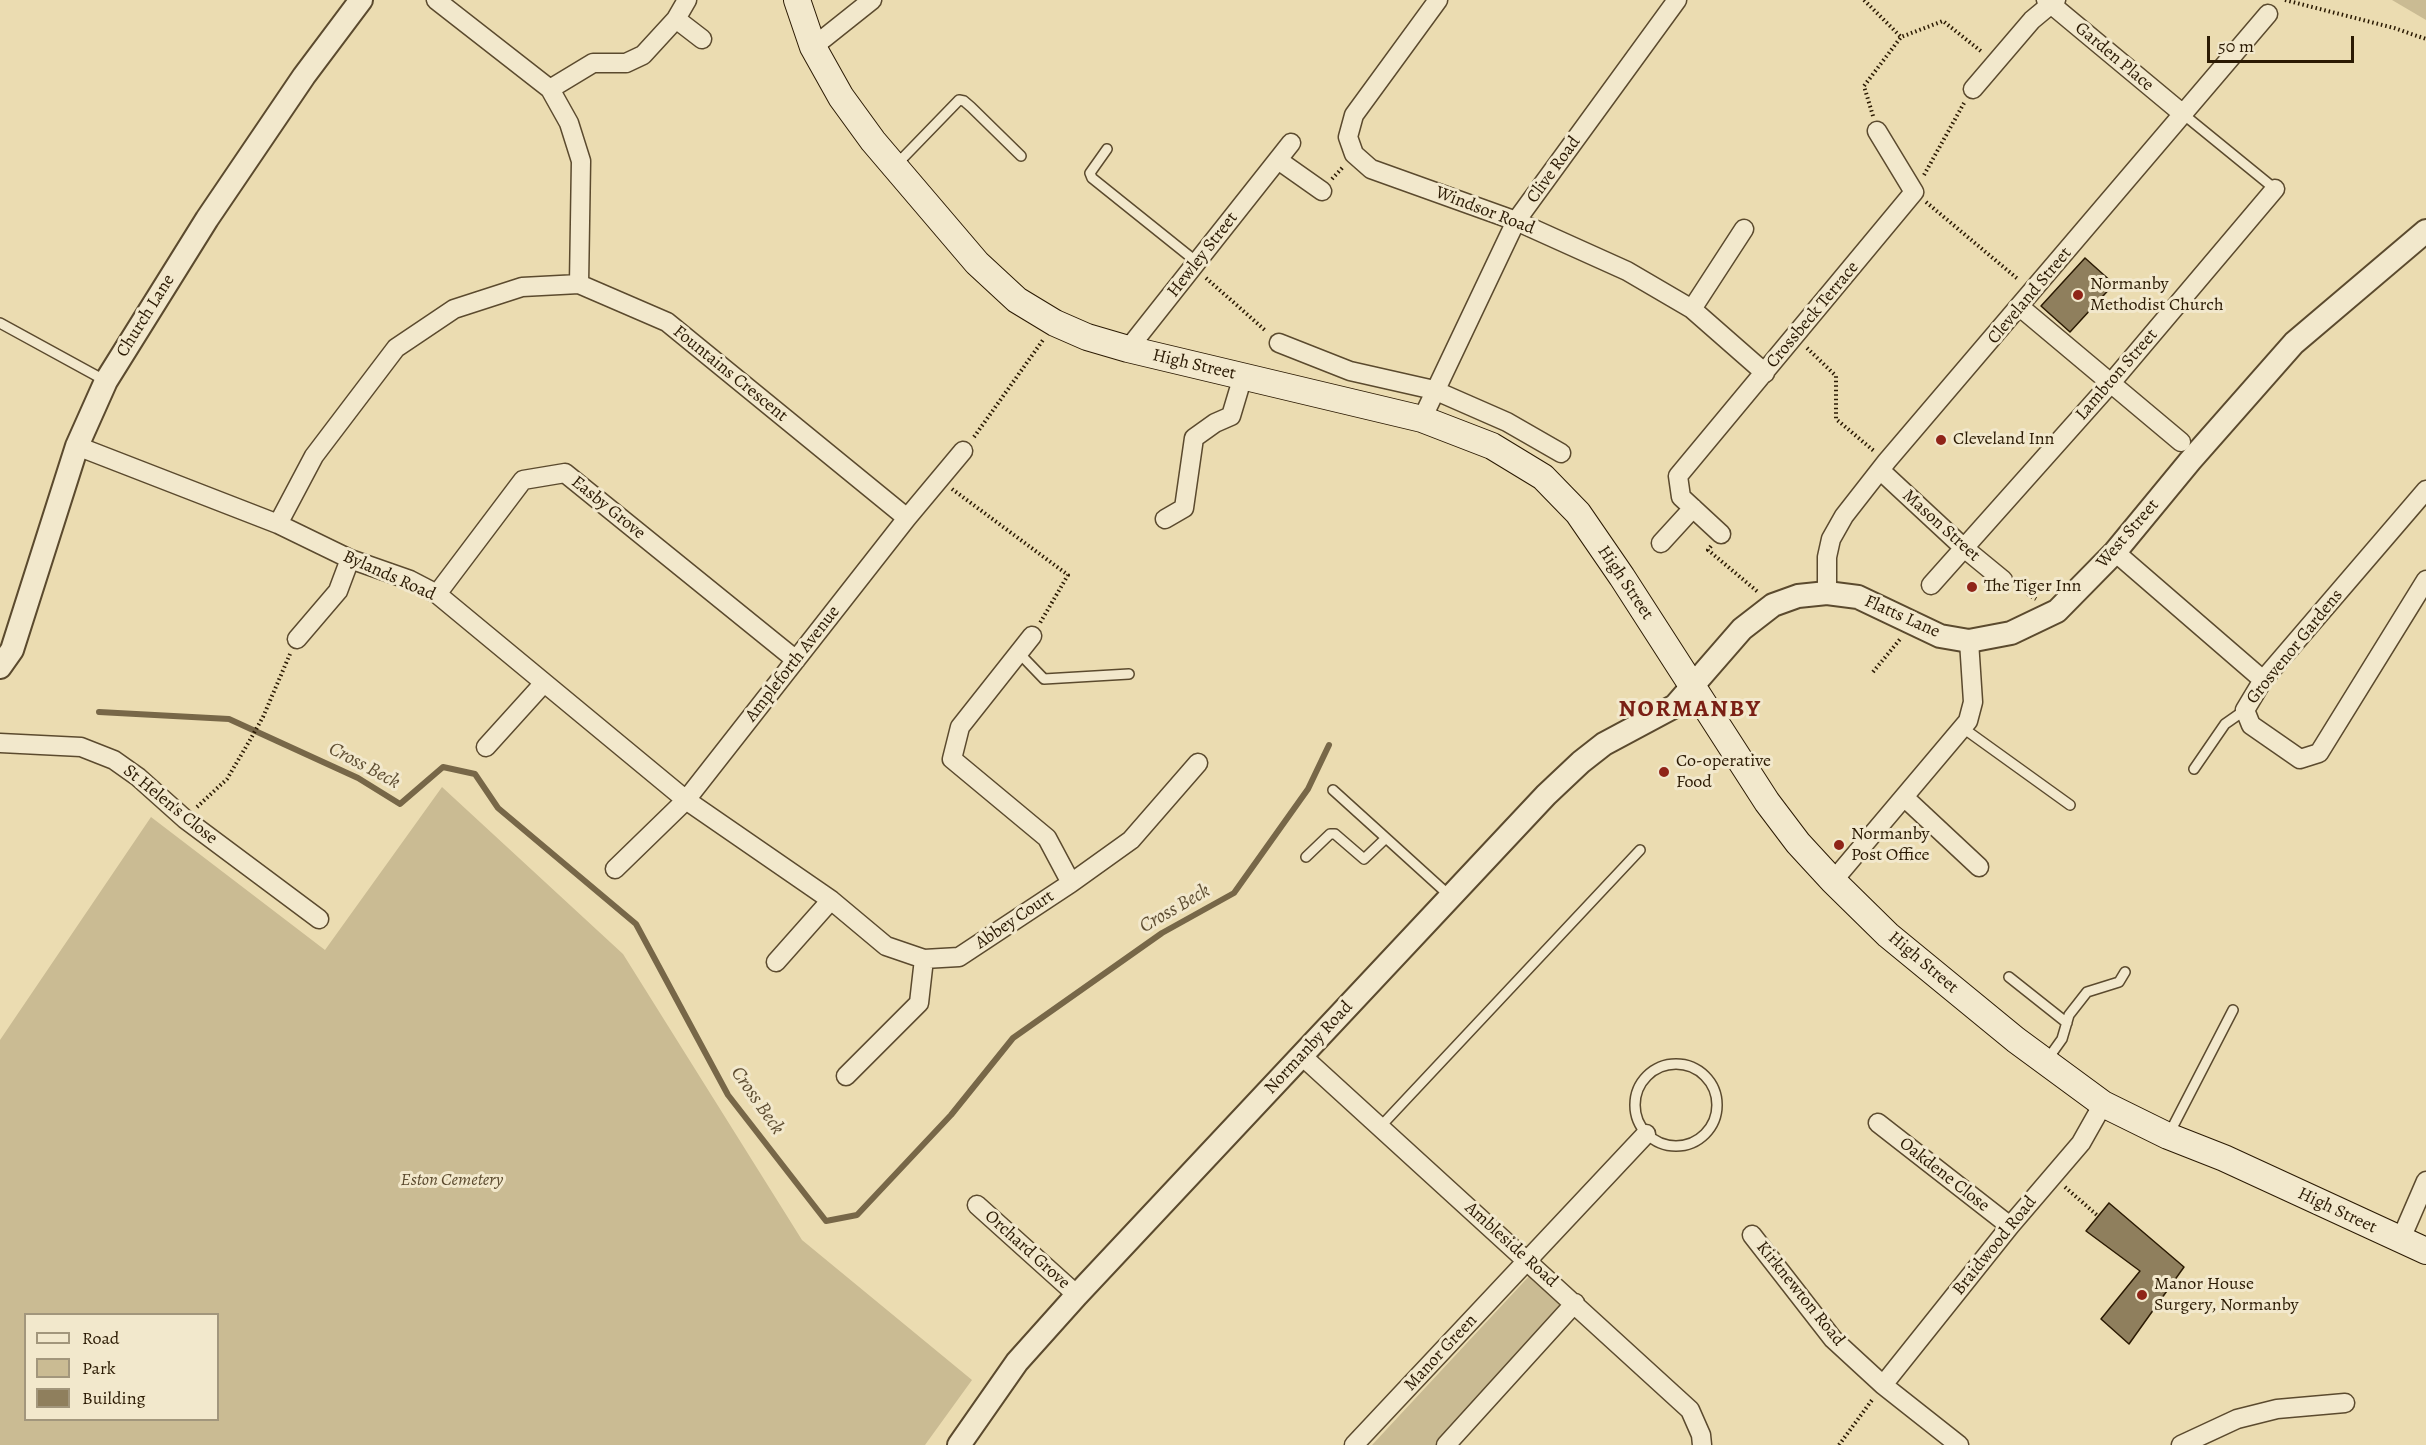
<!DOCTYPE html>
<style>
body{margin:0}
#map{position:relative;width:2426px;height:1445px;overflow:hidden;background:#ebdcb1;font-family:Alegreya,serif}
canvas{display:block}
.legend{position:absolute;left:24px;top:1313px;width:195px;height:108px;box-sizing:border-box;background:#f2e8cc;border:2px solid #a2967c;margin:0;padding:8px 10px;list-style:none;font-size:18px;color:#2b1a03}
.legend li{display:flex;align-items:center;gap:12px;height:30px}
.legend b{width:30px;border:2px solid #a2967c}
.scale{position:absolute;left:2207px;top:36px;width:147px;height:27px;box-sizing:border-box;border:3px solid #2b1a03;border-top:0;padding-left:8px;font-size:18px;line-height:21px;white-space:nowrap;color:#2b1a03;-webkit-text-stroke:4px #f2e8cc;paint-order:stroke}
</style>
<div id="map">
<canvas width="2426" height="1445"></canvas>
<ul class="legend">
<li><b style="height:8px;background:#f2e8cc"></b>Road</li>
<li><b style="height:16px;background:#cabb93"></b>Park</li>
<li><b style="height:16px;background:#8f7f5d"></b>Building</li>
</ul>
<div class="scale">50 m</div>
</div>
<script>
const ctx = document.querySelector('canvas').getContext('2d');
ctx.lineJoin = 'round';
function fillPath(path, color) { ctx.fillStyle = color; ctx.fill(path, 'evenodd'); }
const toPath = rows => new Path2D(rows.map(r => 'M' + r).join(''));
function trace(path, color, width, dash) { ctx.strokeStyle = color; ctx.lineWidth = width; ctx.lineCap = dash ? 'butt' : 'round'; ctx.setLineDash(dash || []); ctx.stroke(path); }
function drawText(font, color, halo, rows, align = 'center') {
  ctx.font = font + ' Alegreya,serif'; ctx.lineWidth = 6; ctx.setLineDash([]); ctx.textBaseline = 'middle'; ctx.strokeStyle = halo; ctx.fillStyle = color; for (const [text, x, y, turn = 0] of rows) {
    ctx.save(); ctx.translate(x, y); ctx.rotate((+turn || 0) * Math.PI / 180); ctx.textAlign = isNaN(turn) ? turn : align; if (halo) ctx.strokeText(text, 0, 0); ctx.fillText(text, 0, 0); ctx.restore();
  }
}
fillPath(toPath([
 [2392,0,2426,0,2426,20],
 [442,787,623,954,802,1240,972,1380,925,1445,0,1445,0,1040,151,817,325,950],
 [26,1314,218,1314,218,1420,26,1420],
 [1532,1273,1568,1300,1437,1445,1372,1445]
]), '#cabb93');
trace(toPath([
 [99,712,229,719,358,778,400,804,443,767,475,774,498,808,636,924,728,1095,826,1221,857,1215,951,1115,1013,1038,1162,933,1234,893,1308,789,1329,745]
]), '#776748', 6);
const building = toPath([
 [2085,258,2114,284,2070,332,2041,306,2085,258],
 [2109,1203,2184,1267,2129,1344,2101,1319,2140,1271,2086,1231,2109,1203]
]);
fillPath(building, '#8f7f5d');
trace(building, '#2b1a03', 1.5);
const service = toPath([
 [2183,114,2275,189],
 [1107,149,1090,173,1092,178,1198,263],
 [896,165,959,100,964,101,971,107,1021,156],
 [0,323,106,381],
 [1019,653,1044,679,1129,674],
 [1963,728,2070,805],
 [2194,769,2225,724,2245,710],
 [1333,790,1386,838],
 [1306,857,1330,834,1335,834,1364,859,1386,838,1451,897],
 [2009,977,2067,1023],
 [2047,1060,2062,1039,2069,1015,2087,992,2119,982,2125,972],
 '1635 1105a41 41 0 1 1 82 0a41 41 0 1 1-82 0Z',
 [1381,1126,1640,850],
 [2169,1134,2233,1010]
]);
const minor = toPath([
 [436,0,550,89,569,123,581,161,579,284],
 [1438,0,1354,115,1348,137,1354,154,1371,169,1516,221,1627,271,1692,309,1765,373],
 [2046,0,2183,114],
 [676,19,702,39],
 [813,47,872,0],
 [550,89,593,63,626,63,643,55,676,19,687,0],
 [1973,89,2032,20,2056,0],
 [1278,160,1322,191],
 [2020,307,2181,442],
 [1692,309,1744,229],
 [1279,343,1350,371,1434,390,1507,422,1561,453],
 [1128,349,1291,143],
 [1422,419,1516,221,1677,0],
 [77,446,278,524,350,559,410,580,437,594,686,800,831,900,886,946,924,959,959,957,1071,883,1047,838,952,759,960,727,1032,636],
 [1880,470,1964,548,2003,580],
 [2426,490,2263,680,2245,710,2251,725,2300,759,2319,753,2426,580],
 [1165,519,1184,508,1194,438,1215,423,1231,416,1243,376],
 [278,524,314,456,396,348,454,309,522,287,579,284,667,322,907,518],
 [1721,534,1681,497,1678,476,1914,192,1877,131],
 [1661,543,1693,508],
 [2115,552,2263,680],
 [1931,585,2111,383,2275,189],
 [1827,593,1827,557,1831,539,1844,516,1887,461,2268,14],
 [437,594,523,480,565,473,796,660],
 [297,639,338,591,350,559],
 [0,743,81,747,114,760,138,777,185,819,319,919],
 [486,747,543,684],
 [1904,797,1979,867],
 [615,869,686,800,907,518,963,451],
 [1833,881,1968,721,1973,702,1969,641],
 [1071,883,1131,840,1198,763],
 [776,962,831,900],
 [1302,1056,1690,1410,1701,1435,1702,1445],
 [846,1076,919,1003,924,959],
 [1878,1123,2010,1226],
 [977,1205,1077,1295],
 [1752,1235,1833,1339,1883,1385,1959,1445],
 [2400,1241,2426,1181],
 [1883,1385,2010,1226,2081,1143,2103,1104],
 [1354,1445,1646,1134],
 [1446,1445,1575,1303],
 [2181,1445,2237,1419,2277,1409,2345,1403]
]);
const tertiary = toPath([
 [0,667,12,650,77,446,106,381,207,219,304,76,361,0],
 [959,1445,1017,1362,1077,1295,1546,795,1581,762,1604,744,1675,706,1742,629,1773,605,1798,596,1827,593,1858,597,1940,636,1969,641,2011,633,2057,611,2115,552,2190,461,2294,343,2426,231]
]);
const secondary = toPath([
 [797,0,813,47,841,97,873,141,977,263,1017,300,1055,323,1087,337,1128,349,1422,419,1492,446,1543,477,1578,513,1622,577,1767,802,1798,843,1833,881,1888,935,2016,1040,2103,1104,2168,1136,2224,1158,2426,1251]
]);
trace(service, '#5b4a2e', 12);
trace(minor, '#5b4a2e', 21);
trace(tertiary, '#5b4a2e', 26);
trace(secondary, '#2b1a03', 28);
trace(toPath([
 [1864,0,1901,37,1943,21,1982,52],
 [2285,0,2394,28,2426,39],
 [1873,116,1864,86,1901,37],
 [1924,175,1964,103],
 [1332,179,1343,167],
 [1926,202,2019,280],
 [1206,278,1266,331],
 [1807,348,1836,376,1836,419,1874,451],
 [974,437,1043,340],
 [952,489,1068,575,1040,623],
 [1711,546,1708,550,1758,592],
 [2016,587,2036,599],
 [1873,672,1901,638],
 [197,807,227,779,250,740,263,717,290,654],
 [2065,1187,2098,1216],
 [1839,1445,1872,1400]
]), '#2b1a03', 4, [1.5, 3]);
trace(service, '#f2e8cc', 9);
trace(minor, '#f2e8cc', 18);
trace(tertiary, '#f2e8cc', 22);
trace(secondary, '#f2e8cc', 26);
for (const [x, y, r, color] of [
 [2078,295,6,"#8f2418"],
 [1941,440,6,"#8f2418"],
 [1972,587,6,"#8f2418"],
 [1664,772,6,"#8f2418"],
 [1839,845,6,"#8f2418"],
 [2142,1295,6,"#8f2418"]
]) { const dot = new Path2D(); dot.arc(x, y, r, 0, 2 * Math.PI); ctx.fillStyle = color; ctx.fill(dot); trace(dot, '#f2e8cc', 2); }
drawText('18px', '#2b1a03', '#f2e8cc', [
 ["Garden Place",2114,57,40],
 ["Clive Road",1554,170,-54],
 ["Windsor Road",1485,211,21],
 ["Hewley Street",1203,255,-52],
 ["Cleveland Street",2030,296,-50],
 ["Crossbeck Terrace",1813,315,-50],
 ["Church Lane",146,316,-58],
 ["High Street",1194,365,13],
 ["Fountains Crescent",730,374,39],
 ["Lambton Street",2117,375,-49],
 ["Easby Grove",608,508,39],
 ["Mason Street",1941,526,42],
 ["West Street",2128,534,-49],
 ["Bylands Road",389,576,24],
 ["High Street",1625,583,56],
 ["Flatts Lane",1902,617,24],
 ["Grosvenor Gardens",2295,647,-51],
 ["Ampleforth Avenue",793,664,-52],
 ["St Helen's Close",170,805,39],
 ["Abbey Court",1015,920,-34],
 ["High Street",1923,963,40],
 ["Normanby Road",1309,1048,-47],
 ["Oakdene Close",1944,1175,38],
 ["High Street",2337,1211,25],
 ["Ambleside Road",1511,1245,42],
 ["Braidwood Road",1995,1246,-51],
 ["Orchard Grove",1027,1250,42],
 ["Kirknewton Road",1800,1294,51],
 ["Manor Green",1441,1353,-47]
]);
drawText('18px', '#2b1a03', '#f2e8cc', [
 ["Normanby",2090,285],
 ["Methodist Church",2090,306],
 ["Cleveland Inn",1953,440],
 ["The Tiger Inn",1984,587],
 ["Co-operative",1676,762],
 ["Food",1676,783],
 ["Normanby",1851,835],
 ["Post Office",1851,856],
 ["Manor House",2154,1285],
 ["Surgery, Normanby",2154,1306]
], 'left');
drawText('italic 18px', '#5b4a2e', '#f2e8cc', [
 ["Eston Cemetery",452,1181]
]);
drawText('italic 20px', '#5e4d31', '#f2e8cc', [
 ["Cross Beck",364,766,28],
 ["Cross Beck",1175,909,-30],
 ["Cross Beck",757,1101,55]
]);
ctx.letterSpacing = '1.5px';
drawText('bold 24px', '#7a1f14', '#f2e8cc', [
 ["NORMANBY",1690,710]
]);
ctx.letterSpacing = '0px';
</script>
